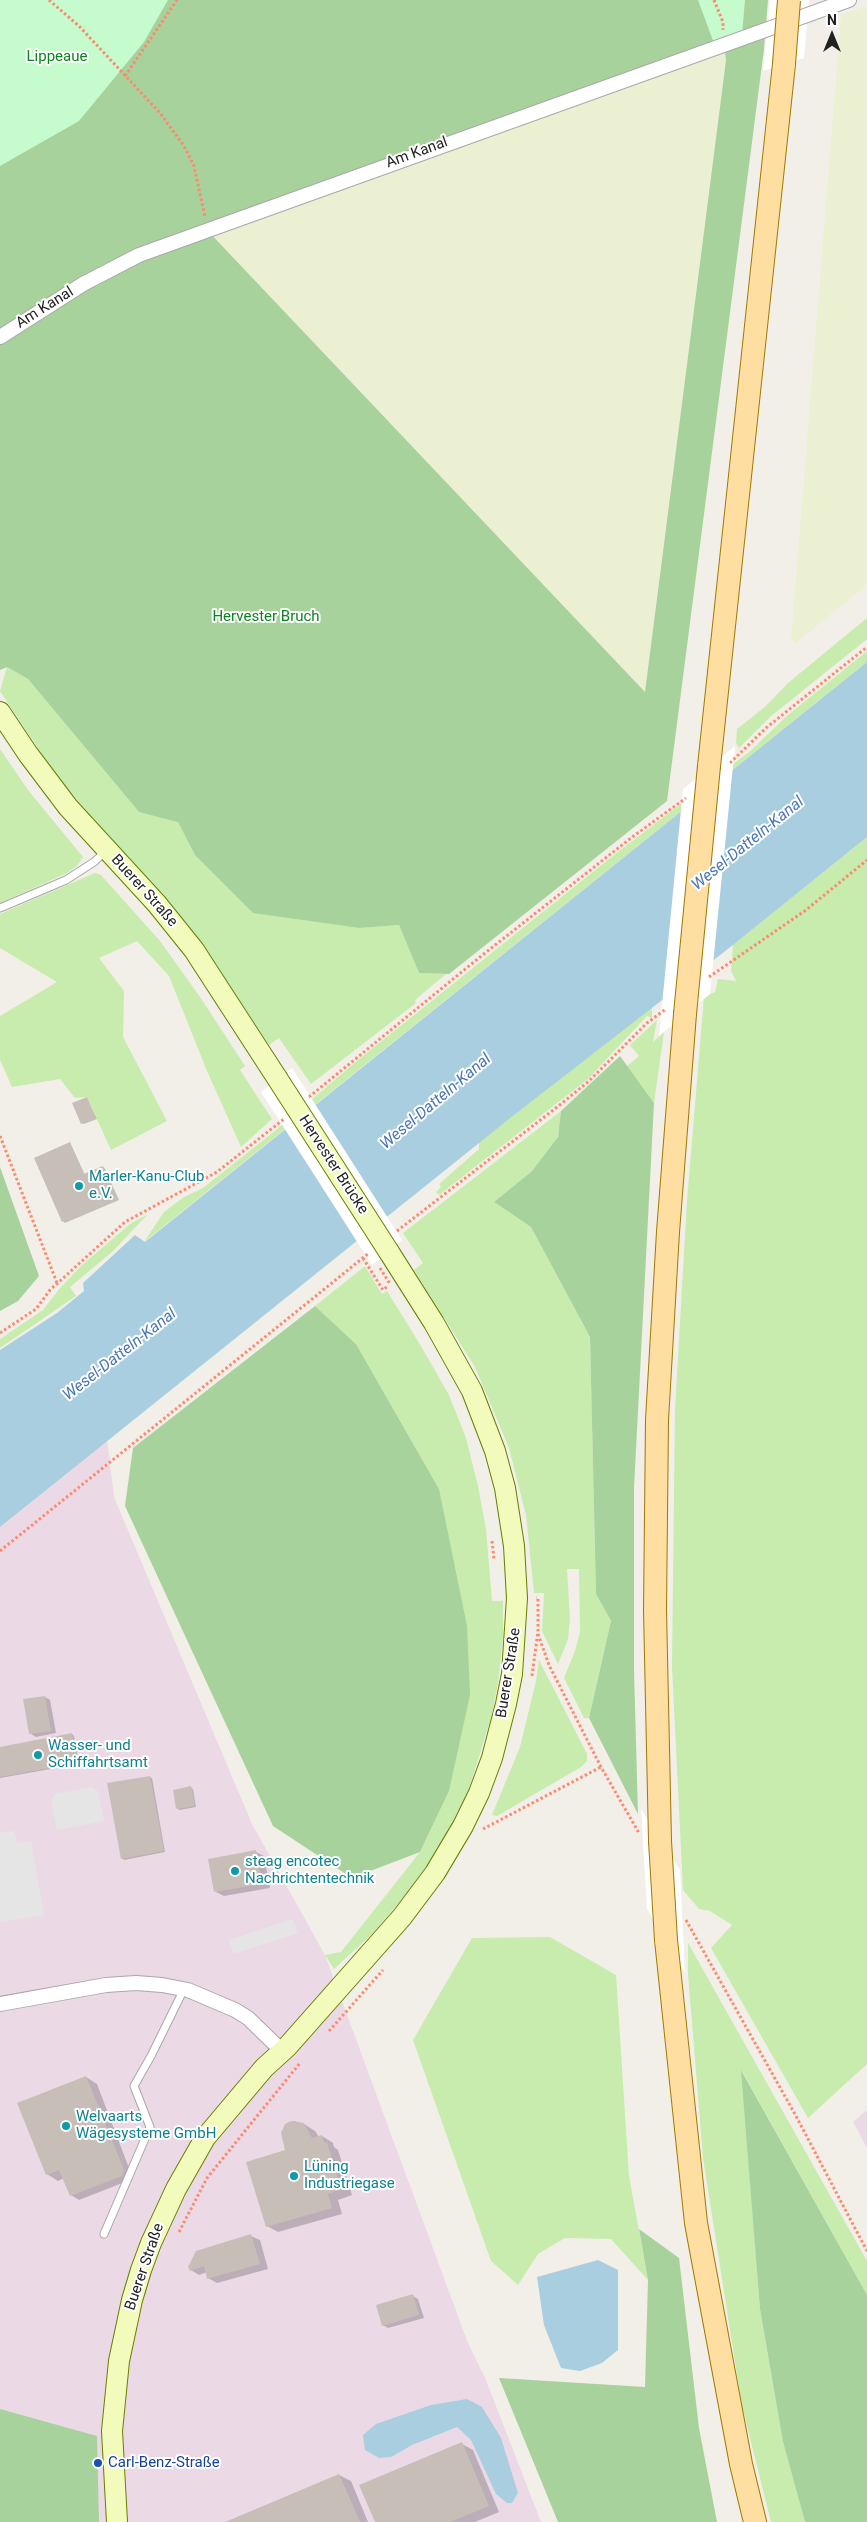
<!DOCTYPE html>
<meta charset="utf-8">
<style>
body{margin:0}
#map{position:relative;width:867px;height:2522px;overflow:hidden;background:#f2efe8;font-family:Roboto,sans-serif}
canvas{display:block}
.north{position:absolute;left:807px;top:10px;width:50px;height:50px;-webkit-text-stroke:4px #fff;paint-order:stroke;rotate:0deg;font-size:14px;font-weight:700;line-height:20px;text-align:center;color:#212121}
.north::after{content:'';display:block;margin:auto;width:18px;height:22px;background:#212121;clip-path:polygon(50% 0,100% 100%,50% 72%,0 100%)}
</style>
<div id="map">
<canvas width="867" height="2522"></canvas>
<div class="north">N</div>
</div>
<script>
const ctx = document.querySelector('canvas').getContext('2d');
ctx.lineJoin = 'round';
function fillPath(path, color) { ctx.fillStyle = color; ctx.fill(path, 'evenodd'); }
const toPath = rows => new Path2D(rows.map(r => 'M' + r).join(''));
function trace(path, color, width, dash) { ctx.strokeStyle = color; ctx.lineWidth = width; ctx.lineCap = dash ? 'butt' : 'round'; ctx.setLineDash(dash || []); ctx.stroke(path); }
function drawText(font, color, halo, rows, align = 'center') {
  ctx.font = font + ' Roboto,sans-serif'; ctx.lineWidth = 4; ctx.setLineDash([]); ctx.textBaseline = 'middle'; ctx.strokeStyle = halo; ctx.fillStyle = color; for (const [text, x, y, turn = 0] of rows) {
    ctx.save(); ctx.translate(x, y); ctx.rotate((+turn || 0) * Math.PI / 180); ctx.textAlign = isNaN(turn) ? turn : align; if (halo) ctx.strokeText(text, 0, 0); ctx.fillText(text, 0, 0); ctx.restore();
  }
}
fillPath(toPath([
 [107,1439,114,1497,252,1824,325,1955,468,2343,486,2380,541,2522,0,2522,0,1527],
 [867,2110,867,2148,853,2122]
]), '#ebdae6');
fillPath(toPath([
 [867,6,867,585,796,643,791,640,841,15],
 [724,43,726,60,645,692,207,230]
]), '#ecf0d3');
fillPath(toPath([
 [867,618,867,639,770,717,739,748,736,743,737,729,766,706,788,683],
 [867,651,867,662,144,1242,164,1212,184,1197,203,1188,276,1130,358,1060,614,855,749,752,788,715],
 [7,667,28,679,139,812,178,821,195,855,360,928,399,925,419,973,446,974,415,1000,416,1003,311,1084,279,1038,269,1045,199,940,166,899,91,817,53,771,0,691],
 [0,749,28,790,83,857,77,866,67,873,0,903],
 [867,837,867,2064,808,2118,711,1948,732,1925,710,1911,699,1909,683,1890,672,1667,675,1409,687,1201,704,997,715,992,718,979,736,981,731,971,733,945],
 [95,873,101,875,160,941,200,997,245,1066,240,1070,272,1119,241,1147,207,1071,169,976,137,941,99,958,124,991,123,1037,167,1121,111,1150,87,1097,75,1098,60,1079,12,1087,0,1060,0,1016,57,982,0,948,0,914],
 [652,1007,652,1018,647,1016,588,1079,439,1195,436,1192,441,1187,439,1184,479,1149,479,1142],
 [657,1020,653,1042,664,1032,654,1103,627,1066,639,1056,630,1045],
 [561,1111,558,1137,532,1171,494,1202,531,1227,590,1337,596,1594,611,1621,589,1718,584,1718,564,1678,575,1651,580,1632,579,1569,567,1569,570,1619,568,1639,558,1664,542,1631,544,1593,534,1593,526,1515,509,1448,475,1367,414,1270,423,1263,403,1233],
 [148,1214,112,1252,70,1287,76,1296,0,1348,0,1339,43,1310,60,1288,82,1265,130,1224],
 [365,1266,382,1294,387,1291,421,1346,449,1395,466,1438,478,1486,486,1529,492,1601,503,1601,503,1638,498,1683,491,1718,467,1795,451,1826,430,1861,407,1893,372,1934,334,1969,325,1955,341,1952,420,1852,449,1791,439,1489,356,1344,315,1306],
 [539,1660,587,1754,587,1761,581,1767,497,1816,492,1815,520,1747,536,1681],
 [550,1937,616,1975,629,2176,648,2280,611,2239,565,2238,538,2254,518,2285,491,2261,413,2040,472,1938],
 [688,1943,867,2261,867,2295,742,2071,760,2309,783,2442,805,2522,771,2522,742,2406,703,2158,688,1974]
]), '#c7ecae');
fillPath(toPath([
 [0,0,768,0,764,49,667,801,449,974,419,973,399,925,360,928,253,913,195,855,178,822,139,812,28,679,7,667,0,670],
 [724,44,726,60,645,692,207,230],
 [620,1056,654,1103,634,1488,634,1671,638,1814,589,1718,611,1621,596,1594,590,1337,531,1227,494,1202,532,1171,558,1137,561,1111],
 [0,1167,39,1276,18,1301,0,1311],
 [315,1306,356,1344,439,1489,467,1626,470,1695,449,1791,420,1852,352,1878,273,1826,125,1506,133,1448],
 [741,2070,867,2295,867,2522,805,2522,783,2442,760,2309],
 [639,2229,679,2258,699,2428,717,2522,558,2522,499,2378,645,2387,648,2280],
 [0,2409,97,2436,99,2522,0,2522]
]), '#a7d29c');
fillPath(toPath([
 [0,0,168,0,144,42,79,121,0,166],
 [698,0,745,0,742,35,715,46]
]), '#c6fbce');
fillPath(toPath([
 [92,1787,98,1791,104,1821,57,1830,51,1801,55,1794],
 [14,1831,17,1843,31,1841,44,1915,0,1922,0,1833],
 [293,1919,298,1933,233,1954,229,1940]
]), '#e5e5e5');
fillPath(toPath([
 [867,662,867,837,733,945,509,1119,0,1527,0,1350,57,1313,84,1291,83,1283,135,1235,145,1242],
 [598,2260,618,2270,618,2350,602,2363,580,2371,561,2368,544,2325,537,2277],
 [467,2399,482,2407,501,2438,518,2493,512,2503,507,2503,496,2494,471,2440,457,2427,412,2445,391,2457,379,2458,365,2450,363,2435,376,2424,431,2405]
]), '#a8cee0');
fillPath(toPath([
 [770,0,809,0,804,58,763,71],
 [735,746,710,994,659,1036,683,789],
 [292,1068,402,1240,372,1265,261,1092],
 [641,1809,680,1870,685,1973,647,1909]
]), '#fff');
fillPath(toPath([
 [87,1099,97,1119,84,1124,82,1123],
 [70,1143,85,1175,103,1167,105,1169,119,1200,65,1223,63,1221],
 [45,1697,50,1700,56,1733,36,1737,31,1734],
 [72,1734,74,1736,79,1764,0,1778,0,1748],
 [149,1777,152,1778,165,1852,124,1860,122,1858],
 [191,1788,193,1789,196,1807,180,1810,178,1809],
 [256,1852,264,1856,270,1888,224,1896,216,1892],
 [86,2077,97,2084,132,2176,130,2180,79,2200,71,2195,64,2178,58,2181,47,2174],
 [294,2121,304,2124,315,2131,319,2137,322,2136,333,2143,334,2147,338,2150,352,2195,338,2200,342,2214,278,2232,267,2226,287,2151,286,2125],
 [251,2236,260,2240,268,2269,217,2283,208,2278,207,2272,199,2275,191,2270],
 [413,2296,418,2299,424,2318,388,2328,383,2325],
 [462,2444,473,2450,499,2512,475,2522,376,2522],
 [339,2475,351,2481,368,2522,228,2522]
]), '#0003');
fillPath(toPath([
 [87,1097,96,1118,81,1124,72,1103],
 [70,1142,84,1174,103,1166,117,1199,62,1222,34,1158],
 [45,1696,51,1731,29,1734,23,1699],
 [72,1733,78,1763,0,1777,0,1747],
 [150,1776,164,1851,121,1859,107,1783],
 [191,1786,195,1806,176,1809,173,1790],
 [256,1850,262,1884,214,1892,208,1859],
 [86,2076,124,2170,122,2176,70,2196,59,2170,46,2175,17,2103],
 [291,2121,304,2123,312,2138,322,2135,324,2143,327,2142,341,2189,328,2194,332,2208,266,2227,246,2162,285,2150,281,2133,285,2124],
 [251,2234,260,2264,207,2279,204,2266,190,2271,188,2267,196,2251],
 [413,2294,419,2315,382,2326,376,2305],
 [462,2442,489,2506,450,2522,375,2522,359,2485],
 [339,2474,360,2522,225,2522]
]), '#c7bfb7');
const lane = toPath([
 [0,908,66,880,94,862,107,850],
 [104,2234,150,2127,134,2086,151,2056,184,1989]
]);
const street = toPath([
 [0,337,83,284,139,255,849,0],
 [0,2004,106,1985,136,1983,162,1985,188,1990,235,2010,248,2018,282,2051]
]);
const secondary = toPath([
 [0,712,28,754,68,807,157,904,194,950,277,1078],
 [117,2522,112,2431,119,2361,132,2300,141,2270,151,2243,176,2189,205,2138,264,2068,287,2047,402,1917,435,1873,463,1826,479,1793,492,1758,506,1704,512,1674,517,1598,514,1546,505,1488,495,1451,472,1391,434,1323,389,1252]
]);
const primary = toPath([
 [709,766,784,64],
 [660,1841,655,1610,657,1420,668,1232,685,1014],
 [666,1940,696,2223,741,2464,755,2522]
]);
trace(lane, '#a8a8a8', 9);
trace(street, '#a8a8a8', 16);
trace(secondary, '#667e02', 22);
trace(primary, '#9f7800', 24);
trace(toPath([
 [49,0,79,26,160,113,184,146,194,166,205,217],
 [714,0,723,22,723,30],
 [125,76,177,0],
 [730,763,766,728,867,647],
 [709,977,806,910,867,860],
 [309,1097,480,957,631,838,686,798],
 [0,1136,57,1283],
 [397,1231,561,1104,589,1081,647,1023,666,1009],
 [363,1258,383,1290,388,1286],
 [0,1333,36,1309,50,1290,125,1222,217,1172,284,1119],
 [492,1541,494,1559],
 [0,1551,369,1253],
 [538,1634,549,1665,601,1767,639,1833],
 [532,1676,538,1631,538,1598,536,1598],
 [483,1829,601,1767],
 [686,1920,796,2116,867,2251],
 [329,2031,383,1970],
 [179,2232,207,2178,300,2063]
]), '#fd896e', 3, [2.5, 2.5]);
trace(lane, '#fff', 7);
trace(street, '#fff', 14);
trace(secondary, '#f3fbbc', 20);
trace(primary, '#fedea1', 22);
const secondaryBridge = toPath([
 [277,1078,389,1252]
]);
const primaryBridge = toPath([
 [784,64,789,0],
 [685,1014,709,766],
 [660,1841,666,1940]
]);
trace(secondaryBridge, '#667e02', 22, []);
trace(primaryBridge, '#9f7800', 24, []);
trace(toPath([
 [380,1268,390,1284]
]), '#fd896e', 3, [2.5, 2.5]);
trace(secondaryBridge, '#f3fbbc', 20);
trace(primaryBridge, '#fedea1', 22);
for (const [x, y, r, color] of [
 [79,1186,5,"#0f9aa8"],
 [38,1755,5,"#0f9aa8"],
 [235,1871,5,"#0f9aa8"],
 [66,2126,5,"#0f9aa8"],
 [294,2176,5,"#0f9aa8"],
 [98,2463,5,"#1a4fb4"]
]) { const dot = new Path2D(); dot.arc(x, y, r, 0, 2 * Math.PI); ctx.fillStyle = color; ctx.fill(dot); trace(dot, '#fff', 2); }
drawText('15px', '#09851e', '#fff', [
 ["Lippeaue",57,57],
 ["Hervester Bruch",266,617]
]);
drawText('15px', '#212121', '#fff', [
 ["Am Kanal",417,153,-20],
 ["Am Kanal",45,308,-32],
 ["Buerer Straße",144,891,48],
 ["Hervester Brücke",333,1165,57],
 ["Buerer Straße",509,1673,-81],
 ["Buerer Straße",145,2267,-71]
]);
drawText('15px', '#0d838f', '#fff', [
 ["Marler-Kanu-Club",89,1177],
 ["e.V.",89,1194],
 ["Wasser- und",48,1746],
 ["Schiffahrtsamt",48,1763],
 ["steag encotec",245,1862],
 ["Nachrichtentechnik",245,1879],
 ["Welvaarts",76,2117],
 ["Wägesysteme GmbH",76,2134],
 ["Lüning",304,2167],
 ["Industriegase",304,2184]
], 'left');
drawText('15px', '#164399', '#fff', [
 ["Carl-Benz-Straße",108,2463]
], 'left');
drawText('italic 16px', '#4a76b5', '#fff', [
 ["Wesel-Datteln-Kanal",748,844,-39],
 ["Wesel-Datteln-Kanal",436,1102,-40],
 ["Wesel-Datteln-Kanal",120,1355,-38]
]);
</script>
